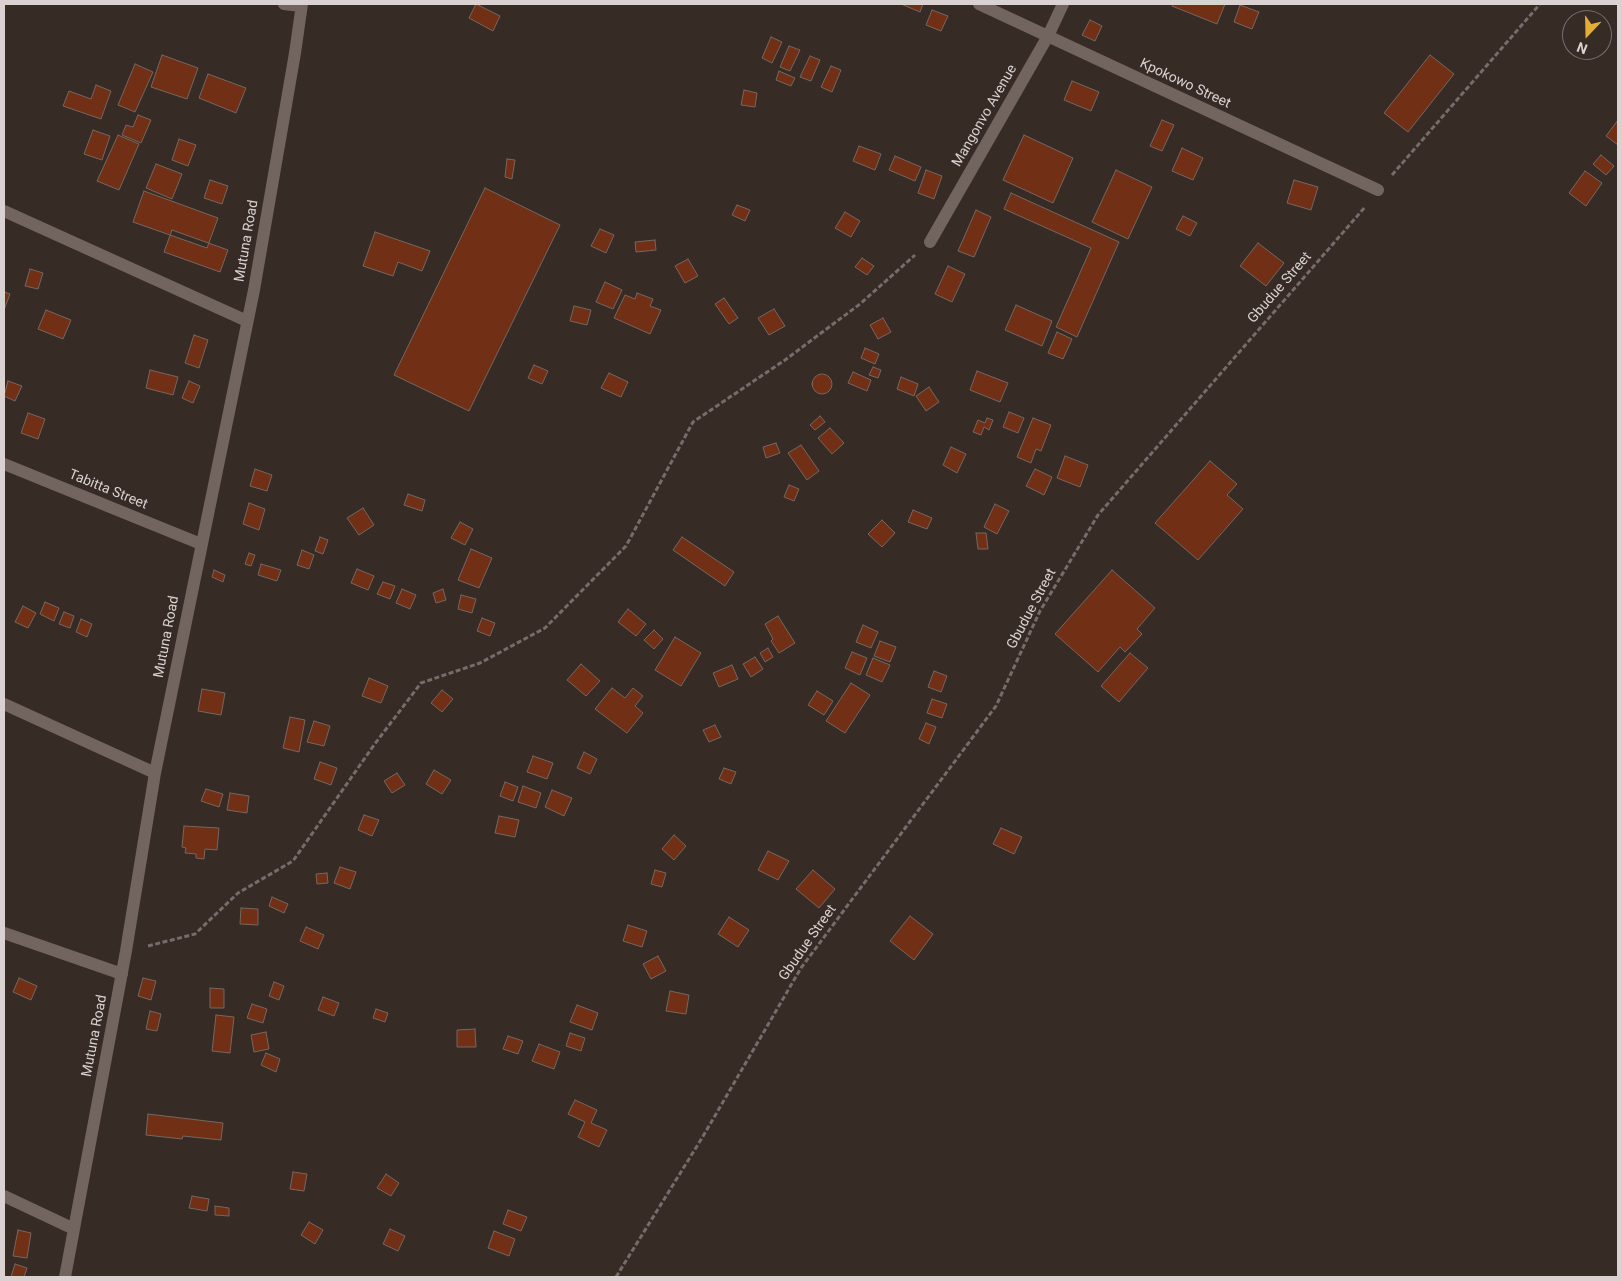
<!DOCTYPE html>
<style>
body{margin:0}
#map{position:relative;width:1622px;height:1281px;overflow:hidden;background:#372b26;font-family:Roboto,sans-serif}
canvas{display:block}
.frame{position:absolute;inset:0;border:5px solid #dad2d0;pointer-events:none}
.north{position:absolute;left:1562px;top:10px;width:50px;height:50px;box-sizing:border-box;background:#372b26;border:1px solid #786e6a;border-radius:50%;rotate:201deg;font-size:14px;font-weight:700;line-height:20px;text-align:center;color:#dad2d0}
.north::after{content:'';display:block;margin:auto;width:18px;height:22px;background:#e4ad35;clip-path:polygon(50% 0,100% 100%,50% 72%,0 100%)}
</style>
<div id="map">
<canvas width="1622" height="1281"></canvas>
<div class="frame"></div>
<div class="north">N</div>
</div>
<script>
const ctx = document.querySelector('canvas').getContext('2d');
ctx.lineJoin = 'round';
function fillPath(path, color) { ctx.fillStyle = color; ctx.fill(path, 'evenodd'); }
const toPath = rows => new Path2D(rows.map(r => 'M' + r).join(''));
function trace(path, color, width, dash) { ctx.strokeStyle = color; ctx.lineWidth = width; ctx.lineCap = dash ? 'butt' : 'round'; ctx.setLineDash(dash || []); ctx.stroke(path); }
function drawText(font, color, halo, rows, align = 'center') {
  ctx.font = font + ' Roboto,sans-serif'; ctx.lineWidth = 4.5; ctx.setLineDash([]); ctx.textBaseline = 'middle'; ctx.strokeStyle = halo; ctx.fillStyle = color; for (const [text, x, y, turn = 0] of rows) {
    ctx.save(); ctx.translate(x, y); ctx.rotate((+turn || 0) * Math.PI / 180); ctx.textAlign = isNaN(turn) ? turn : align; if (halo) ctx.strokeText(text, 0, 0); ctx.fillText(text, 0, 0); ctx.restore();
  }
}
const building = toPath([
 [476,4,500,16,493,31,469,18,476,4],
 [901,4,923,4,920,12,901,4],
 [1173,4,1225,4,1217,24,1172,6,1173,4],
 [1240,5,1259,12,1252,29,1234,22,1240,5],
 [932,10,948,16,941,31,926,25,932,10],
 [1090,20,1102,26,1095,41,1082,35,1090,20],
 [771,37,782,42,772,63,762,58,771,37],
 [789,46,800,50,790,71,780,67,789,46],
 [162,55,198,68,187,99,151,87,162,55],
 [1430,55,1454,74,1408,132,1384,113,1430,55],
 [810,56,820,60,811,81,800,77,810,56],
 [135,64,153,72,135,112,118,105,135,64],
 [831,66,841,70,832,92,821,87,831,66],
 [779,71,795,78,791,86,776,80,779,71],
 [208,74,246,88,236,113,199,98,208,74],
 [1072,81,1099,92,1091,111,1064,100,1072,81],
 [96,85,111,91,101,119,63,106,69,91,91,99,96,85],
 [744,90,757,93,755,107,741,105,744,90],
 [138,115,151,120,141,143,122,135,126,125,133,127,138,115],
 [1162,120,1174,125,1162,151,1150,146,1162,120],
 [1618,120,1618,145,1606,136,1618,120],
 [93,130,110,136,102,160,84,154,93,130],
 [118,135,139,144,119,190,97,181,118,135],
 [1024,135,1073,158,1053,203,1003,180,1024,135],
 [179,139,196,145,188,166,172,160,179,139],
 [859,146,881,154,875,170,853,161,859,146],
 [1182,148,1203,158,1193,180,1172,171,1182,148],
 [1601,155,1614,166,1606,175,1593,164,1601,155],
 [895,156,921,167,915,181,889,170,895,156],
 [507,159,515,160,512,179,505,177,507,159],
 [156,164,182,174,172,199,146,188,156,164],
 [926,170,942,176,934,199,918,193,926,170],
 [1116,170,1152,187,1128,239,1092,222,1116,170],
 [1585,171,1602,183,1586,206,1569,193,1585,171],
 [210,180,228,186,222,204,204,198,210,180],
 [1294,180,1318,187,1311,210,1287,203,1294,180],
 [485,188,560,225,469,411,394,375,485,188],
 [144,191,218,218,207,248,133,222,144,191],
 [1011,193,1119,242,1077,337,1056,327,1091,248,1004,209,1011,193],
 [737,205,750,210,745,221,732,215,737,205],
 [976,210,991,217,974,257,958,251,976,210],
 [845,212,860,221,851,237,835,228,845,212],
 [1183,216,1197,223,1190,236,1176,229,1183,216],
 [600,229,614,235,606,253,591,246,600,229],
 [172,230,228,250,220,272,164,252,172,230],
 [375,232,430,251,422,271,398,262,393,276,363,266,375,232],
 [655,240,656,250,636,252,635,242,655,240],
 [1258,243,1284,263,1266,286,1240,266,1258,243],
 [862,258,874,266,867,275,855,267,862,258],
 [688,259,698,276,685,283,675,266,688,259],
 [948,266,965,274,952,302,935,294,948,266],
 [30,269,43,273,38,289,25,286,30,269],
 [605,282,622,290,613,309,596,302,605,282],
 [4,292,10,294,4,310,4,292],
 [637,293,653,299,650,306,661,310,650,334,614,318,625,295,635,299,637,293],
 [724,298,738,318,729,324,715,304,724,298],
 [1016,305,1052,321,1042,346,1005,330,1016,305],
 [574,306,591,310,587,325,570,321,574,306],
 [774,309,785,326,769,335,758,318,774,309],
 [46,310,71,320,63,339,38,329,46,310],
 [883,318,891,332,878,339,870,325,883,318],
 [1057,332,1072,339,1063,359,1048,353,1057,332],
 [194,335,208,340,199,368,185,363,194,335],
 [865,348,879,354,875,364,861,358,865,348],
 [534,365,548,371,542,384,528,378,534,365],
 [873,367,881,370,878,378,869,375,873,367],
 [150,370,178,377,173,395,146,388,150,370],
 [977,371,1008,383,1000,402,970,390,977,371],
 [853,372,871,380,867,391,848,383,853,372],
 [609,373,628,382,621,397,601,388,609,373],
 '812 384a10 10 0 1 1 20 0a10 10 0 1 1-20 0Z',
 [901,377,918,384,914,396,897,389,901,377],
 [8,381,22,386,15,401,4,396,8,381],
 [189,381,200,386,193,403,182,398,189,381],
 [929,387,939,402,926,411,916,396,929,387],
 [1009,412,1024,418,1018,433,1003,427,1009,412],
 [28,413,45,419,38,439,21,433,28,413],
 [820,416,825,422,815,430,810,425,820,416],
 [987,418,993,420,989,430,984,427,981,435,973,432,978,420,985,423,987,418],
 [1033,418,1051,425,1041,451,1036,449,1031,463,1017,457,1033,418],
 [830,428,844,443,832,454,818,438,830,428],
 [776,443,780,453,766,458,763,447,776,443],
 [801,445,819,471,807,480,788,453,801,445],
 [951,447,966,454,957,473,943,465,951,447],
 [1065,456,1088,465,1080,487,1057,478,1065,456],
 [1210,461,1237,484,1227,495,1243,509,1198,560,1155,523,1210,461],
 [255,469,272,475,267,491,250,486,255,469],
 [1035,469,1052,477,1044,495,1026,486,1035,469],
 [789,485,799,489,794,501,784,497,789,485],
 [408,494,425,500,422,511,404,505,408,494],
 [249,503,265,509,259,530,243,524,249,503],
 [995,504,1009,511,997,534,984,527,995,504],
 [363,508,374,525,359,535,347,518,363,508],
 [913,510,932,518,927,529,908,522,913,510],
 [882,520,895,533,882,547,868,534,882,520],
 [460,522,473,529,465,545,451,538,460,522],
 [976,533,986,533,988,549,978,549,976,533],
 [320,537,328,540,323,554,315,551,320,537],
 [682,537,734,572,725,586,673,550,682,537],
 [471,549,492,558,479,588,458,580,471,549],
 [302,550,314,555,309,569,297,565,302,550],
 [249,553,255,555,251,566,245,564,249,553],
 [261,564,281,570,277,581,258,575,261,564],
 [357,569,374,576,368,590,351,583,357,569],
 [214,570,225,575,223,582,212,577,214,570],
 [1112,570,1155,608,1137,629,1142,634,1125,652,1120,647,1098,672,1055,634,1112,570],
 [383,582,395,586,390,599,377,594,383,582],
 [402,589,416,595,410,609,396,603,402,589],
 [443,589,446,600,436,603,433,593,443,589],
 [461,595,476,599,472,613,458,609,461,595],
 [45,602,59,608,54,621,40,614,45,602],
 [23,606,36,613,28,628,15,622,23,606],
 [628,609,646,624,636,636,618,622,628,609],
 [64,612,74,616,70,628,59,624,64,612],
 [778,616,795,643,779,653,771,641,773,639,765,624,778,616],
 [482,618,495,623,490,636,477,631,482,618],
 [81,619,92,624,87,637,76,632,81,619],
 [863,625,878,632,871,648,856,642,863,625],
 [654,630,663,639,654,649,644,640,654,630],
 [675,637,701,653,681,686,655,670,675,637],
 [880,641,896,647,890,662,874,656,880,641],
 [768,648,773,657,765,662,760,653,768,648],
 [852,652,867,658,860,675,845,668,852,652],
 [1130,653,1148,668,1119,702,1101,686,1130,653],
 [755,657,763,669,751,677,743,664,755,657],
 [873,658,890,665,882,682,866,675,873,658],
 [581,664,600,681,586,696,567,680,581,664],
 [732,665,738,679,719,687,713,673,732,665],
 [934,671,947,676,941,692,928,687,934,671],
 [369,678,388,686,381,703,362,696,369,678],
 [851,683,870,695,845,733,826,721,851,683],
 [612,688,625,698,633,688,643,696,635,706,643,713,627,733,595,709,612,688],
 [202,689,225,693,221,715,198,711,202,689],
 [442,690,453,699,442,712,431,703,442,690],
 [817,691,833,701,824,715,808,705,817,691],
 [932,699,947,704,942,718,927,713,932,699],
 [290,717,305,720,299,752,283,748,290,717],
 [314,721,330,726,324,746,307,742,314,721],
 [926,723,936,727,929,744,919,739,926,723],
 [715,725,721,737,709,742,703,730,715,725],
 [584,752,597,759,590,774,577,768,584,752],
 [533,756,553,763,547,779,527,772,533,756],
 [320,762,337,768,331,785,314,779,320,762],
 [724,768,736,772,731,784,719,779,724,768],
 [434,770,451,780,442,794,426,784,434,770],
 [397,773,405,785,392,793,384,781,397,773],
 [505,782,518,787,513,801,500,796,505,782],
 [523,786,541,793,536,808,518,802,523,786],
 [206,789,223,794,219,807,201,801,206,789],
 [552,790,572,798,564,816,545,807,552,790],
 [230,793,249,796,247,813,227,810,230,793],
 [364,815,379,820,372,836,358,830,364,815],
 [499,816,519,820,515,837,495,833,499,816],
 [184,826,219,828,217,850,205,849,204,859,196,858,196,854,185,853,186,848,182,847,184,826],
 [1001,828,1022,837,1014,854,993,844,1001,828],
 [674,835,686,846,674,860,662,849,674,835],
 [768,851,789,861,778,880,758,870,768,851],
 [340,867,356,872,350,889,334,883,340,867],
 [655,870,666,873,662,887,651,884,655,870],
 [813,870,835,889,819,908,796,889,813,870],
 [327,873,328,883,317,884,316,874,327,873],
 [272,897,288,904,284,913,269,906,272,897],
 [241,908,258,909,258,925,240,924,241,908],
 [910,916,933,934,914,960,890,941,910,916],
 [729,917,749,930,738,947,718,934,729,917],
 [628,925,647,931,642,947,623,941,628,925],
 [306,927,324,935,318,949,300,941,306,927],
 [658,956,666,971,651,979,643,964,658,956],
 [19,978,37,986,31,1000,13,992,19,978],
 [143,978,156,981,151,1000,138,996,143,978],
 [274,982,284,986,279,1000,269,996,274,982],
 [210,988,224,989,224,1008,210,1008,210,988],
 [670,991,689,995,686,1014,666,1011,670,991],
 [323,997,339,1003,334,1016,318,1010,323,997],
 [252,1004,267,1009,263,1023,247,1018,252,1004],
 [577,1005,598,1013,592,1030,570,1022,577,1005],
 [376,1009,388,1013,385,1022,373,1018,376,1009],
 [150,1011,161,1014,157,1031,146,1029,150,1011],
 [216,1015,234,1017,230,1053,212,1051,216,1015],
 [475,1029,476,1047,457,1047,457,1030,475,1029],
 [266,1032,269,1049,254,1052,251,1035,266,1032],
 [570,1033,585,1038,581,1051,566,1046,570,1033],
 [508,1036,523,1041,518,1054,503,1049,508,1036],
 [539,1044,560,1052,554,1069,532,1061,539,1044],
 [266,1053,280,1059,276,1072,261,1065,266,1053],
 [575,1100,597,1110,591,1123,607,1130,599,1147,578,1137,585,1122,568,1114,575,1100],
 [148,1114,223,1123,221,1140,183,1136,182,1139,146,1135,148,1114],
 [293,1172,307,1174,304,1191,290,1189,293,1172],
 [386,1174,399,1183,391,1196,377,1188,386,1174],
 [192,1196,209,1199,207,1211,189,1208,192,1196],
 [215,1206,229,1208,229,1216,215,1215,215,1206],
 [508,1210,527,1217,521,1231,503,1224,508,1210],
 [309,1222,323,1230,315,1244,301,1235,309,1222],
 [390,1229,405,1236,398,1251,383,1244,390,1229],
 [18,1230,31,1233,27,1258,13,1256,18,1230],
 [494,1231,515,1239,509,1256,488,1248,494,1231],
 [15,1264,27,1268,24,1277,11,1277,15,1264]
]);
fillPath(building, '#713015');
trace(building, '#746762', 1);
trace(toPath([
 [1392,175,1540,4],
 [148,946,195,934,238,893,293,861,374,745,421,683,480,663,545,628,626,546,693,422,785,360,860,304,915,255],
 [616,1277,702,1138,801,968,996,706,1040,611,1098,515,1365,207]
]), '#766c68', 3, [5, 2.5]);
trace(toPath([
 [284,4,301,6],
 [979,4,1378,190],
 [4,211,247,321],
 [930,242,1048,36,1063,4],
 [4,464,201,544],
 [4,704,155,773],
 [4,933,122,974],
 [4,1196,74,1229],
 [65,1277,126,951,155,773,254,290,295,53,302,4]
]), '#72645f', 12);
drawText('14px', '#dad2d0', '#372b26', [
 ["Kpokowo Street",1185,84,25],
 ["Mangonvo Avenue",985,116,-60],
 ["Mutuna Road",247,241,-80],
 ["Gbudue Street",1280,288,-49],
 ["Tabitta Street",108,490,22],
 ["Gbudue Street",1032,609,-62],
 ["Mutuna Road",167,637,-79],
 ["Gbudue Street",808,943,-55],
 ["Mutuna Road",95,1036,-79]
]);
</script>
